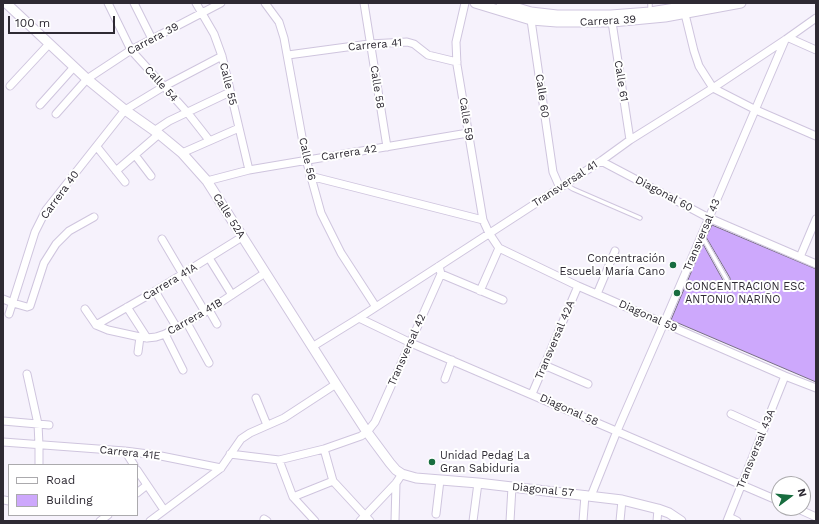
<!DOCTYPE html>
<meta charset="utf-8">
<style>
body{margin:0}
#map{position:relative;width:819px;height:524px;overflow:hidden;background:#f6f2fc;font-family:"Work Sans",sans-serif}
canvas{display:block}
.frame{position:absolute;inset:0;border:4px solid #2e2a33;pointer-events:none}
.legend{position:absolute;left:8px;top:464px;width:130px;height:52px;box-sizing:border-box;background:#fff;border:1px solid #abaaad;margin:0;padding:5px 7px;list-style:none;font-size:12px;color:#2e2a33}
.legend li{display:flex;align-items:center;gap:8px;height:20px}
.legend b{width:20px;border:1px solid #abaaad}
.north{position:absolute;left:771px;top:476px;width:40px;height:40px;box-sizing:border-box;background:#fff;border:1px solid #abaaad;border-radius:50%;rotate:74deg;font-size:11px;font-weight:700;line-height:16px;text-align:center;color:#2e2a33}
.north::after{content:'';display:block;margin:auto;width:14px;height:18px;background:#186d3f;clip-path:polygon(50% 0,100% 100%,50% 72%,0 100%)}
.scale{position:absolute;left:8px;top:16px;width:107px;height:18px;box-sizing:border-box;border:2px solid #2e2a33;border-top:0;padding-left:5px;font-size:12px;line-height:14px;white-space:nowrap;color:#2e2a33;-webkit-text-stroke:3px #fff;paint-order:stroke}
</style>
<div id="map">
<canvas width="819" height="524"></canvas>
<div class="frame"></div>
<ul class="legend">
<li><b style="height:5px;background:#fff"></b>Road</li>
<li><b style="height:11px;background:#cda8fc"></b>Building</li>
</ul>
<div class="north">N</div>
<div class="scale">100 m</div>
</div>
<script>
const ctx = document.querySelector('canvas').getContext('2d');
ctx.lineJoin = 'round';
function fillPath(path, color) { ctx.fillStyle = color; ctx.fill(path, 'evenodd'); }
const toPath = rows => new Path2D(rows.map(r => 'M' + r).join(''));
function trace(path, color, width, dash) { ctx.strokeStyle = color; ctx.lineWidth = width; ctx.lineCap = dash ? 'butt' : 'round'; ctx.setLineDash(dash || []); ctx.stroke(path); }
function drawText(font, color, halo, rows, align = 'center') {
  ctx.font = font + ' "Work Sans",sans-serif'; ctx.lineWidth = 4; ctx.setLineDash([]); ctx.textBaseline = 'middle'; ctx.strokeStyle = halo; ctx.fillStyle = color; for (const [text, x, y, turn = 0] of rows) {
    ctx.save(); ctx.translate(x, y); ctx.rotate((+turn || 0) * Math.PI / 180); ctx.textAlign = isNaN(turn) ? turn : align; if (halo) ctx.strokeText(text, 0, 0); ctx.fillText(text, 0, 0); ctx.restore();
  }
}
const building = toPath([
 [712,225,816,269,816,382,671,320,703,244,724,282,727,283,730,281,730,278,706,237,712,225]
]);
fillPath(building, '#cda8fc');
trace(building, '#786e85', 1);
const lane = toPath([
 [650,3,650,12],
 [565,184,573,189,640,218],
 [702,236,727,280]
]);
const street = toPath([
 [108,3,131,50,187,112,209,140],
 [134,3,152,39],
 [196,3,214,34,222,56,249,170],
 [265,3,279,22,284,38,306,159,321,213,341,253,376,307],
 [364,3,387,147],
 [465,3,456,42,457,65,483,220,489,233,499,248,578,286,785,376,816,388],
 [684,10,694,51,699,66,713,88,756,110,816,136],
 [531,20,553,172,560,188],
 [612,22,630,140],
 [789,38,816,50],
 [288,55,369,44,407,42,414,44,428,55,457,62],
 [10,86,49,44],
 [40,105,74,67],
 [56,114,87,79,131,50,221,3],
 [154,131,169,121,230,92],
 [97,147,125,182],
 [182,153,239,128],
 [135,155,151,176],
 [601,161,709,218,816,264],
 [116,171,159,134],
 [310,176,483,220],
 [207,181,249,170,468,133],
 [162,239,205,312],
 [800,257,816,219],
 [209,258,232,295],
 [441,274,503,300],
 [155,291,177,328],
 [480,291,499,248],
 [597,294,615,251],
 [3,299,13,303,27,307,30,306,44,263,56,244,69,231,94,217],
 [127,307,147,338],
 [85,309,96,325],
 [209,310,217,324],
 [9,314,35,232,46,210,125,110,163,87,222,56],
 [359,318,411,343,779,501],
 [187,323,209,363],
 [96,325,108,330,140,337,147,338,156,337,165,334,209,310,265,273],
 [96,325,152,293,242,237],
 [165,334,183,370],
 [312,347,359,318,601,161,630,140,713,88,785,40,816,18],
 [138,352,140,337],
 [544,365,588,384],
 [27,374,38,424,39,445,39,465],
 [445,379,452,360],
 [532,394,578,286],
 [256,398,267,425],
 [731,414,764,429],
 [3,421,49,425],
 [3,442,125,451,156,455,221,468],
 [324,449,333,481,370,521],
 [125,451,134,465],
 [230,454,279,460,324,449,361,436,367,432,375,422,441,274,439,266],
 [279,460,293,497,315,521],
 [137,470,164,510],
 [137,493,147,485],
 [591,496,617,431,664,323,785,40],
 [293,497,333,481],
 [4,500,9,501],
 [796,508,816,517],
 [436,514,440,480],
 [729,517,737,521],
 [264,519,267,521],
 [100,521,108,515],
 [150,521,221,468,241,439,250,433,284,418,336,384],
 [360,521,396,483,402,474],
 [395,521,396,483],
 [473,521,478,483],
 [510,521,512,487],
 [583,521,585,495],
 [620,521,622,500],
 [657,521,658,509],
 [727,521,785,376]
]);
const secondary = toPath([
 [6,3,87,79,125,110,159,134,182,153,207,181,336,384,367,432,390,463,396,470,402,474,416,478,478,483,622,500,658,509,669,513,681,521],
 [475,3,531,20,557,22,612,22,665,17,741,3],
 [501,3,531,12,557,15,611,15,650,12,707,3]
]);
trace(lane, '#cfc5de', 5.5);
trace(street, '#cfc5de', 9);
trace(secondary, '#cfc5de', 11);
trace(lane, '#fff', 3.5);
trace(street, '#fff', 7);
trace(secondary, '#fff', 9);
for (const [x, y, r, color] of [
 [673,265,4,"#186d3f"],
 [677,293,4,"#186d3f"],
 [432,462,4,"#186d3f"]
]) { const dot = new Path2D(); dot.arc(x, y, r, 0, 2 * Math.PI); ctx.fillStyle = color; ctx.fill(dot); trace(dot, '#fff', 1.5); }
drawText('11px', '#2e2a33', '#fff', [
 ["Carrera 39",608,21,-3],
 ["Carrera 39",153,39,-28],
 ["Carrera 41",375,45,-5],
 ["Calle 61",621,81,81],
 ["Calle 54",161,84,48],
 ["Calle 55",228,84,76],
 ["Calle 58",377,87,81],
 ["Calle 60",542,96,82],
 ["Calle 59",466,119,81],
 ["Carrera 42",349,153,-9],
 ["Calle 56",307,159,77],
 ["Transversal 41",565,184,-33],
 ["Diagonal 60",664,194,28],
 ["Carrera 40",60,195,-54],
 ["Calle 52A",229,216,58],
 ["Transversal 43",702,235,-67],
 ["Carrera 41A",170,282,-31],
 ["Diagonal 59",648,316,24],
 ["Carrera 41B",195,317,-30],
 ["Transversal 42A",555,340,-67],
 ["Transversal 42",407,350,-66],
 ["Diagonal 58",569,410,24],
 ["Transversal 43A",756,449,-68],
 ["Carrera 41E",130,453,6],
 ["Diagonal 57",543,490,6]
]);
drawText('11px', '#2e2a33', '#fff', [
 ["Concentración",665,259,"right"],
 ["Escuela María Cano",665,272,"right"],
 ["CONCENTRACION ESC",685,287],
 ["ANTONIO NARIÑO",685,300],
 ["Unidad Pedag La",440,456],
 ["Gran Sabiduria",440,469]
], 'left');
</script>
